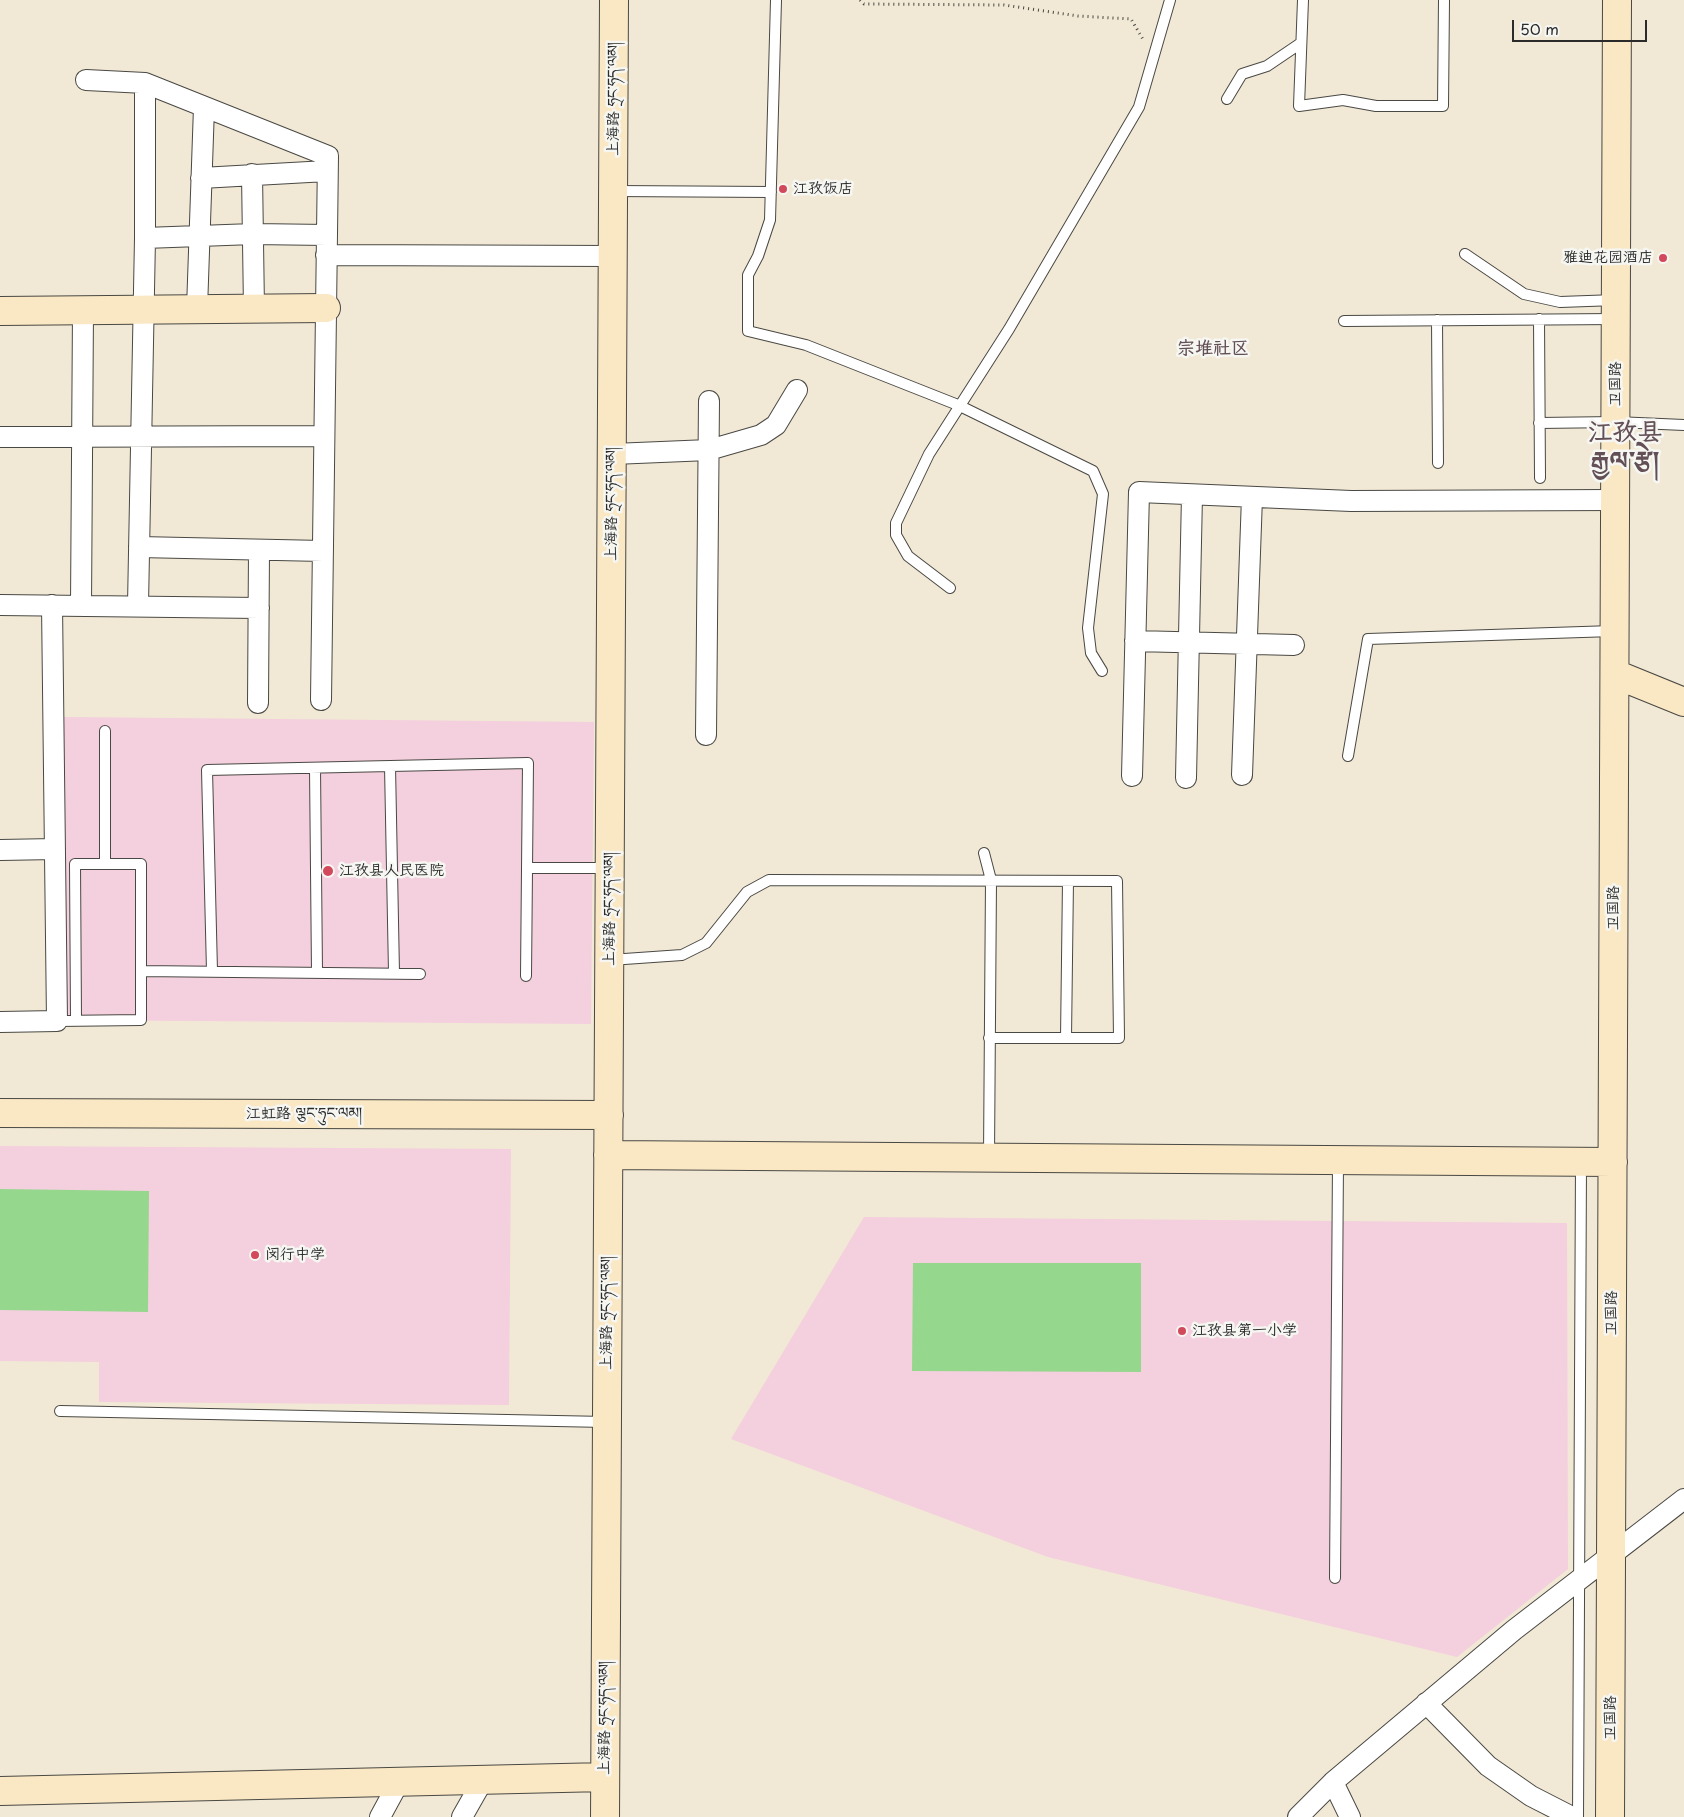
<!DOCTYPE html>
<meta charset="utf-8">
<style>
body{margin:0}
#map{position:relative;width:1684px;height:1817px;overflow:hidden;background:#f1e9d5;font-family:"Playpen Sans",sans-serif}
canvas{display:block}
.scale{position:absolute;left:1512px;top:20px;width:135px;height:22px;box-sizing:border-box;border:2px solid #2b2b2b;border-top:0;padding-left:6px;font-size:15px;line-height:18px;white-space:nowrap;color:#2b2b2b;-webkit-text-stroke:4px #f6f6f2;paint-order:stroke}
</style>
<div id="map">
<canvas width="1684" height="1817"></canvas>
<div class="scale">50 m</div>
</div>
<script>
const ctx = document.querySelector('canvas').getContext('2d');
ctx.lineJoin = 'round';
function fillPath(path, color) { ctx.fillStyle = color; ctx.fill(path, 'evenodd'); }
const toPath = rows => new Path2D(rows.map(r => 'M' + r).join(''));
function trace(path, color, width, dash) { ctx.strokeStyle = color; ctx.lineWidth = width; ctx.lineCap = dash ? 'butt' : 'round'; ctx.setLineDash(dash || []); ctx.stroke(path); }
function drawText(font, color, halo, rows, align = 'center') {
  ctx.font = font + ' "Playpen Sans","LXGW WenKai TC","Noto Serif Tibetan",sans-serif'; ctx.lineWidth = 5; ctx.setLineDash([]); ctx.textBaseline = 'middle'; ctx.strokeStyle = halo; ctx.fillStyle = color; for (const [text, x, y, turn = 0] of rows) {
    ctx.save(); ctx.translate(x, y); ctx.rotate((+turn || 0) * Math.PI / 180); ctx.textAlign = isNaN(turn) ? turn : align; if (halo) ctx.strokeText(text, 0, 0); ctx.fillText(text, 0, 0); ctx.restore();
  }
}
fillPath(toPath([
 [64,717,594,722,591,1024,62,1020],
 [0,1146,511,1149,509,1405,99,1402,99,1362,0,1361],
 [864,1217,1567,1223,1568,1569,1457,1657,1048,1557,731,1439]
]), '#f4cfde');
fillPath(toPath([
 [0,1189,149,1191,148,1312,0,1310],
 [913,1263,1141,1263,1141,1372,912,1371]
]), '#96d78e');
const lane = toPath([
 [776,0,770,220,758,256,748,275,748,331,806,345,958,405,1093,471,1103,494,1088,628,1091,653,1102,671],
 [1303,0,1299,106,1343,100,1376,106,1443,106,1444,0],
 [1227,99,1242,74,1267,66,1301,43],
 [614,191,771,192],
 [1465,254,1524,294,1560,302,1616,300],
 [1539,319,1540,478],
 [1437,320,1438,463],
 [1344,321,1616,319],
 [1539,423,1616,422,1684,425],
 [950,588,908,556,896,535,896,523,929,454,1009,329,1139,107,1170,0],
 [1348,756,1368,639,1613,631],
 [390,766,394,973],
 [315,768,317,972],
 [984,853,991,880,989,1156],
 [105,864,105,731],
 [527,868,609,868],
 [610,960,682,955,706,943,747,892,769,880,1117,881,1119,1038,989,1038],
 [141,971,420,974],
 [212,971,207,770,528,763,526,976],
 [57,1021,141,1020,141,864,75,864,76,1020],
 [1066,1038,1068,881],
 [60,1411,606,1422],
 [1335,1578,1338,1162],
 [1578,1817,1581,1163]
]);
const street = toPath([
 [86,80,145,83,328,156,321,700],
 [252,174,254,309],
 [201,178,327,171],
 [145,238,253,234,327,235],
 [326,255,614,256],
 [197,309,204,107],
 [0,437,324,436],
 [613,454,709,450,761,435,776,425,797,390],
 [139,547,323,551],
 [0,605,259,608],
 [81,605,83,310],
 [138,605,145,238,145,83],
 [1135,641,1294,645],
 [258,703,259,550],
 [706,735,709,401],
 [1242,775,1252,497],
 [1132,776,1139,492,1351,501,1615,500],
 [1186,778,1192,495],
 [0,850,55,849],
 [0,1022,57,1021,52,605],
 [1426,1703,1488,1766,1531,1796,1572,1817],
 [1333,1782,1350,1817],
 [380,1817,399,1782],
 [462,1817,483,1780],
 [1298,1817,1333,1782,1514,1630,1684,1499]
]);
const secondary = toPath([
 [0,311,326,308],
 [1615,674,1684,702],
 [0,1113,609,1115],
 [608,1155,1613,1162],
 [0,1791,605,1777],
 [605,1817,614,0],
 [1610,1817,1617,0]
]);
trace(lane, '#494844', 12);
trace(street, '#494844', 22);
trace(secondary, '#494844', 30);
trace(toPath([
 [860,0,864,4,1004,5,1078,16,1131,19,1144,41]
]), '#494844', 3, [1, 4]);
trace(lane, '#fff', 10);
trace(street, '#fff', 20);
trace(secondary, '#fae7c3', 28);
for (const [x, y, r, color] of [
 [783,189,5,"#d1495b"],
 [1663,258,5,"#d1495b"],
 [328,871,6,"#d1495b"],
 [255,1255,5,"#d1495b"],
 [1182,1331,5,"#d1495b"]
]) { const dot = new Path2D(); dot.arc(x, y, r, 0, 2 * Math.PI); ctx.fillStyle = color; ctx.fill(dot); trace(dot, '#f6f6f2', 2); }
drawText('15px', '#2b2b2b', '#f6f6f2', [
 ["上海路 ཧྲང་ཧད་ལམ།",614,99,-90],
 ["卫国路",1616,384,-90],
 ["上海路 ཧྲང་ཧད་ལམ།",612,504,-90],
 ["卫国路",1614,908,-90],
 ["上海路 ཧྲང་ཧད་ལམ།",610,909,-90],
 ["江虹路 ལྕང་ཧུང་ལམ།",304,1114],
 ["上海路 ཧྲང་ཧད་ལམ།",607,1313,-90],
 ["卫国路",1612,1313,-90],
 ["上海路 ཧྲང་ཧད་ལམ།",605,1718,-90],
 ["卫国路",1611,1718,-90]
]);
drawText('15px', '#2b2b2b', '#f6f6f2', [
 ["江孜饭店",793,189],
 ["雅迪花园酒店",1653,258,"right"],
 ["江孜县人民医院",339,871],
 ["闵行中学",265,1255],
 ["江孜县第一小学",1192,1331]
], 'left');
drawText('bold 18px', '#634f56', '#f6f6f2', [
 ["宗堆社区",1213,349]
]);
drawText('bold 25px', '#634f56', '#f6f6f2', [
 ["江孜县",1625,433],
 ["རྒྱལ་རྩེ།",1625,462]
]);
</script>
